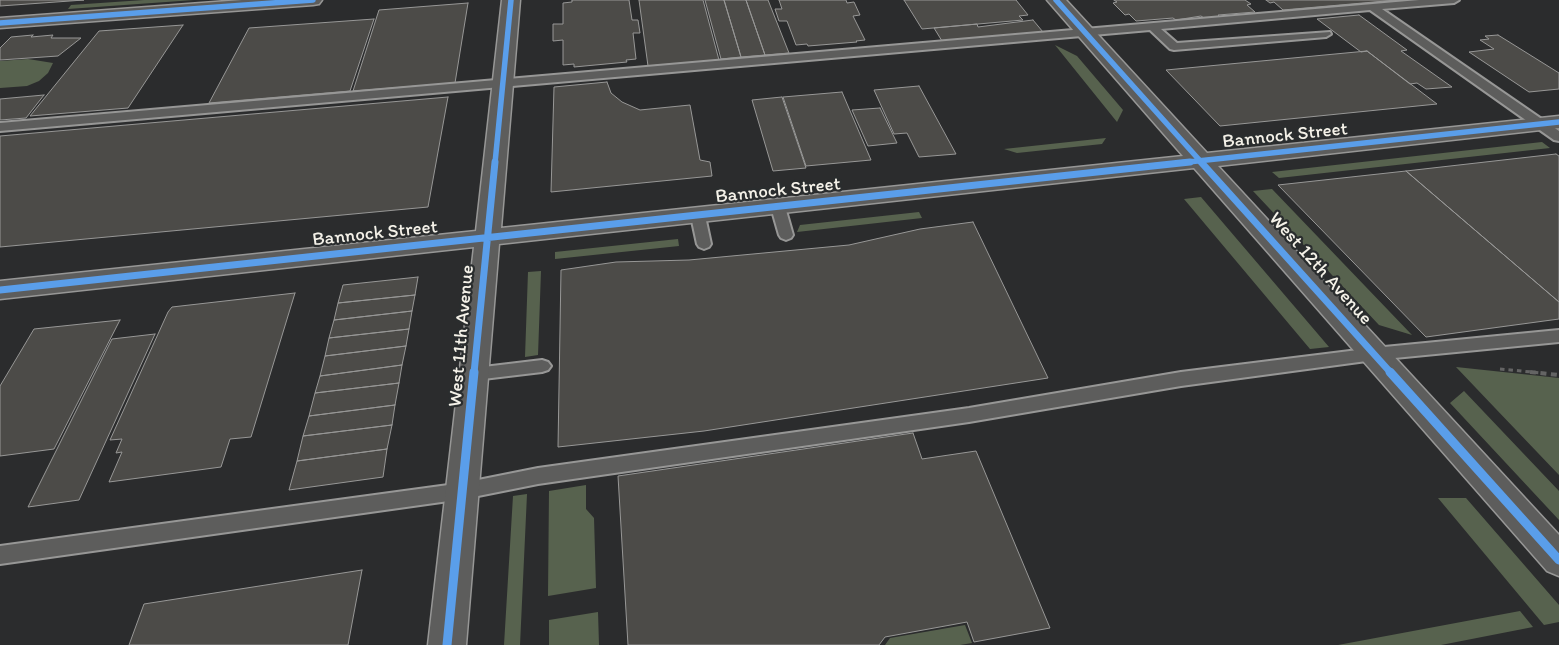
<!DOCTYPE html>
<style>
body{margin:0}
canvas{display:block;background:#2b2c2d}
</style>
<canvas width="1559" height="645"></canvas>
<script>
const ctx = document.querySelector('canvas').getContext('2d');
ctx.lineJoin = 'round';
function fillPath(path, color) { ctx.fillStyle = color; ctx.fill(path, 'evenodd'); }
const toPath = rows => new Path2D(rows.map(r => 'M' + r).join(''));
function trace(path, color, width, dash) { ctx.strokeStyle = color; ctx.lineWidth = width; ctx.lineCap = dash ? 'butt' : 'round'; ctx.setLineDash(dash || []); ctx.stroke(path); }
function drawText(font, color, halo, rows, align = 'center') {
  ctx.font = font + ' Itim,sans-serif'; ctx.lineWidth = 4.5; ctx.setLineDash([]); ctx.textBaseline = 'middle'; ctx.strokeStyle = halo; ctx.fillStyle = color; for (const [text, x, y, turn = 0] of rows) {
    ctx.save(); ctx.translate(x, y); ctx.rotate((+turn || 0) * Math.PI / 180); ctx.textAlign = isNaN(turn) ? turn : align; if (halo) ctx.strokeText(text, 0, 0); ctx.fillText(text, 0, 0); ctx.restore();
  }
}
fillPath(toPath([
 [144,0,194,0,68,9,71,5],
 [1055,45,1077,56,1123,110,1117,122],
 [28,59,53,63,48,73,39,81,27,86,0,88,0,61],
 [1106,138,1102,144,1017,153,1004,149],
 [1542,142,1550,148,1279,178,1272,172],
 [1272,189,1412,335,1379,325,1253,191],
 [1201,197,1329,347,1310,349,1184,199],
 [919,212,922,218,797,232,800,225],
 [678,239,679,246,555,259,555,252],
 [541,271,538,355,525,357,528,272],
 [1456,367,1559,378,1559,475,1495,408],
 [1464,391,1559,491,1559,520,1450,403],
 [586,485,586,509,594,518,596,588,548,596,549,491],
 [527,494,520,645,504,645,513,496],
 [1438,498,1466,498,1559,605,1559,622,1544,625],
 [1520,611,1533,627,1441,645,1338,645],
 [598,612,599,645,549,645,549,620],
 [965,625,972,643,960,645,885,645,890,638]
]), '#57624e');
const building = toPath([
 [0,0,84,0,0,6,0,0],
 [572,0,629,0,632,20,638,20,640,33,633,33,636,59,626,60,627,62,574,67,574,64,563,65,563,40,553,41,553,24,563,24,563,3,572,2,572,0],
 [639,0,703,0,719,60,648,66,639,0],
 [705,0,724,0,741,57,721,59,705,0],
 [724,0,746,0,765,55,741,57,724,0],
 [746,0,768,0,789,53,765,55,746,0],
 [779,0,846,0,847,3,854,2,860,15,853,16,865,40,856,41,857,42,808,46,807,44,796,45,787,21,779,21,775,9,782,9,779,0],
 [904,0,1016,0,1028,15,1019,16,1023,20,922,29,904,0],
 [1114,0,1245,0,1251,4,1247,5,1255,12,1218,15,1220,17,1204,18,1201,16,1176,20,1173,18,1136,21,1129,14,1125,15,1113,3,1117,2,1114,0],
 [1266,0,1397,0,1283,10,1274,2,1270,3,1266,0],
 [468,3,455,83,353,91,379,10,468,3],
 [1359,15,1407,50,1401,51,1452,87,1426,89,1417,83,1410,84,1367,51,1361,52,1317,19,1359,15],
 [374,19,350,91,209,103,249,28,374,19],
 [1033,20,1043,32,942,41,934,28,977,24,978,27,1033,20],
 [183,25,128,108,30,116,99,31,183,25],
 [33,35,31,37,53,35,51,38,81,38,58,56,0,60,0,48,11,37,33,35],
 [1498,35,1559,73,1559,89,1529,92,1469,52,1494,49,1480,40,1489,39,1485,36,1498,35],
 [1367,51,1437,104,1220,126,1166,70,1367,51],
 [607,82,611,93,622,102,640,110,690,105,700,160,710,162,712,176,551,192,554,87,607,82],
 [919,86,956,154,919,157,907,133,894,134,874,90,919,86],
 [842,92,871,160,806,166,783,97,842,92],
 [44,95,26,118,0,120,0,99,44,95],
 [448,97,428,207,0,247,0,136,448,97],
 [782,97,806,168,773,171,752,100,782,97],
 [880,108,897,143,868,146,852,110,880,108],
 [1556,154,1559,156,1559,302,1406,171,1556,154],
 [1406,171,1559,302,1559,319,1426,337,1278,185,1406,171],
 [973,222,1048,378,704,431,558,447,561,270,616,262,689,260,849,245,920,229,973,222],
 [418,277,415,295,338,303,343,285,418,277],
 [295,293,251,437,230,439,221,467,109,482,122,452,116,453,122,439,110,440,168,312,172,307,295,293],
 [415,295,412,311,334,320,338,303,415,295],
 [412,311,409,329,329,338,334,320,412,311],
 [120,320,54,449,0,456,0,386,34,329,120,320],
 [409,329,406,346,325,356,329,338,409,329],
 [155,334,79,500,28,507,112,339,155,334],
 [406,346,402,365,320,376,325,356,406,346],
 [402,365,399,383,315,393,320,376,402,365],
 [399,383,395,405,309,416,315,393,399,383],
 [395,405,392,425,303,436,309,416,395,405],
 [392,425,387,449,297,461,303,436,392,425],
 [913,433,922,459,976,451,1050,628,974,642,967,622,885,637,879,645,628,645,618,476,913,433],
 [387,449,383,477,289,490,297,461,387,449],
 [362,570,348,645,129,645,144,604,362,570]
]);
fillPath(building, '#4c4b48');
trace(building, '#979796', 1);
const lane = toPath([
 [1419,0,1459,0,1454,3,1382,9,1559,131,1559,141,1554,140,1370,10,1161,29,1177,43,1330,32,1331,34,1326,37,1174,50,1170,49,1150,30,0,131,0,123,1419,0],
 [778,203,783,204,785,207,793,235,791,238,786,240,781,238,779,235,771,207,773,204,778,203],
 [698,212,703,213,705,216,711,244,709,247,704,249,699,247,697,244,691,216,693,213,698,212],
 [1559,330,1559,342,1374,360,1181,386,969,422,538,484,463,499,0,564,0,546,463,483,538,468,969,408,1181,372,1374,348,1559,330],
 [542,360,548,362,551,366,548,370,542,372,475,380,469,379,466,374,469,369,475,368,542,360]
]);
const secondary = toPath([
 [242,0,322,0,319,4,313,5,0,28,0,18,242,0],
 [502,0,520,0,501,228,1183,156,1047,0,1066,0,1207,153,1559,116,1559,128,1218,166,1559,535,1559,576,1547,571,1194,168,499,244,466,645,428,645,474,247,0,299,0,281,476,231,502,0]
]);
trace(lane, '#979796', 4);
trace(secondary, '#979796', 3);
trace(toPath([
 [1500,369,1542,373]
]), '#646464', 3, [4.5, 4]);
trace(toPath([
 [1530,372,1559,375]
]), '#646464', 4, [6, 4.5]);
fillPath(lane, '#5d5d5c');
fillPath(secondary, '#5d5d5c');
trace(toPath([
 [1056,0,1202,163],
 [0,23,313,0],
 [495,163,511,0],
 [1179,163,1559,122]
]), '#5a9eea', 5.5);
trace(toPath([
 [1201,162,1391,373],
 [0,290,1190,162],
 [474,373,495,162]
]), '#5a9eea', 7);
trace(toPath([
 [1390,372,1559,560],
 [447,645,474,372]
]), '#5a9eea', 9);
drawText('19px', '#f4f1e8', '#2a2d2e', [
 ["Bannock Street",1285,136,-6],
 ["Bannock Street",778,191,-6],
 ["Bannock Street",375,234,-6],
 ["West 12th Avenue",1320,269,48],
 ["West 11th Avenue",462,336,-85]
]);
</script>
